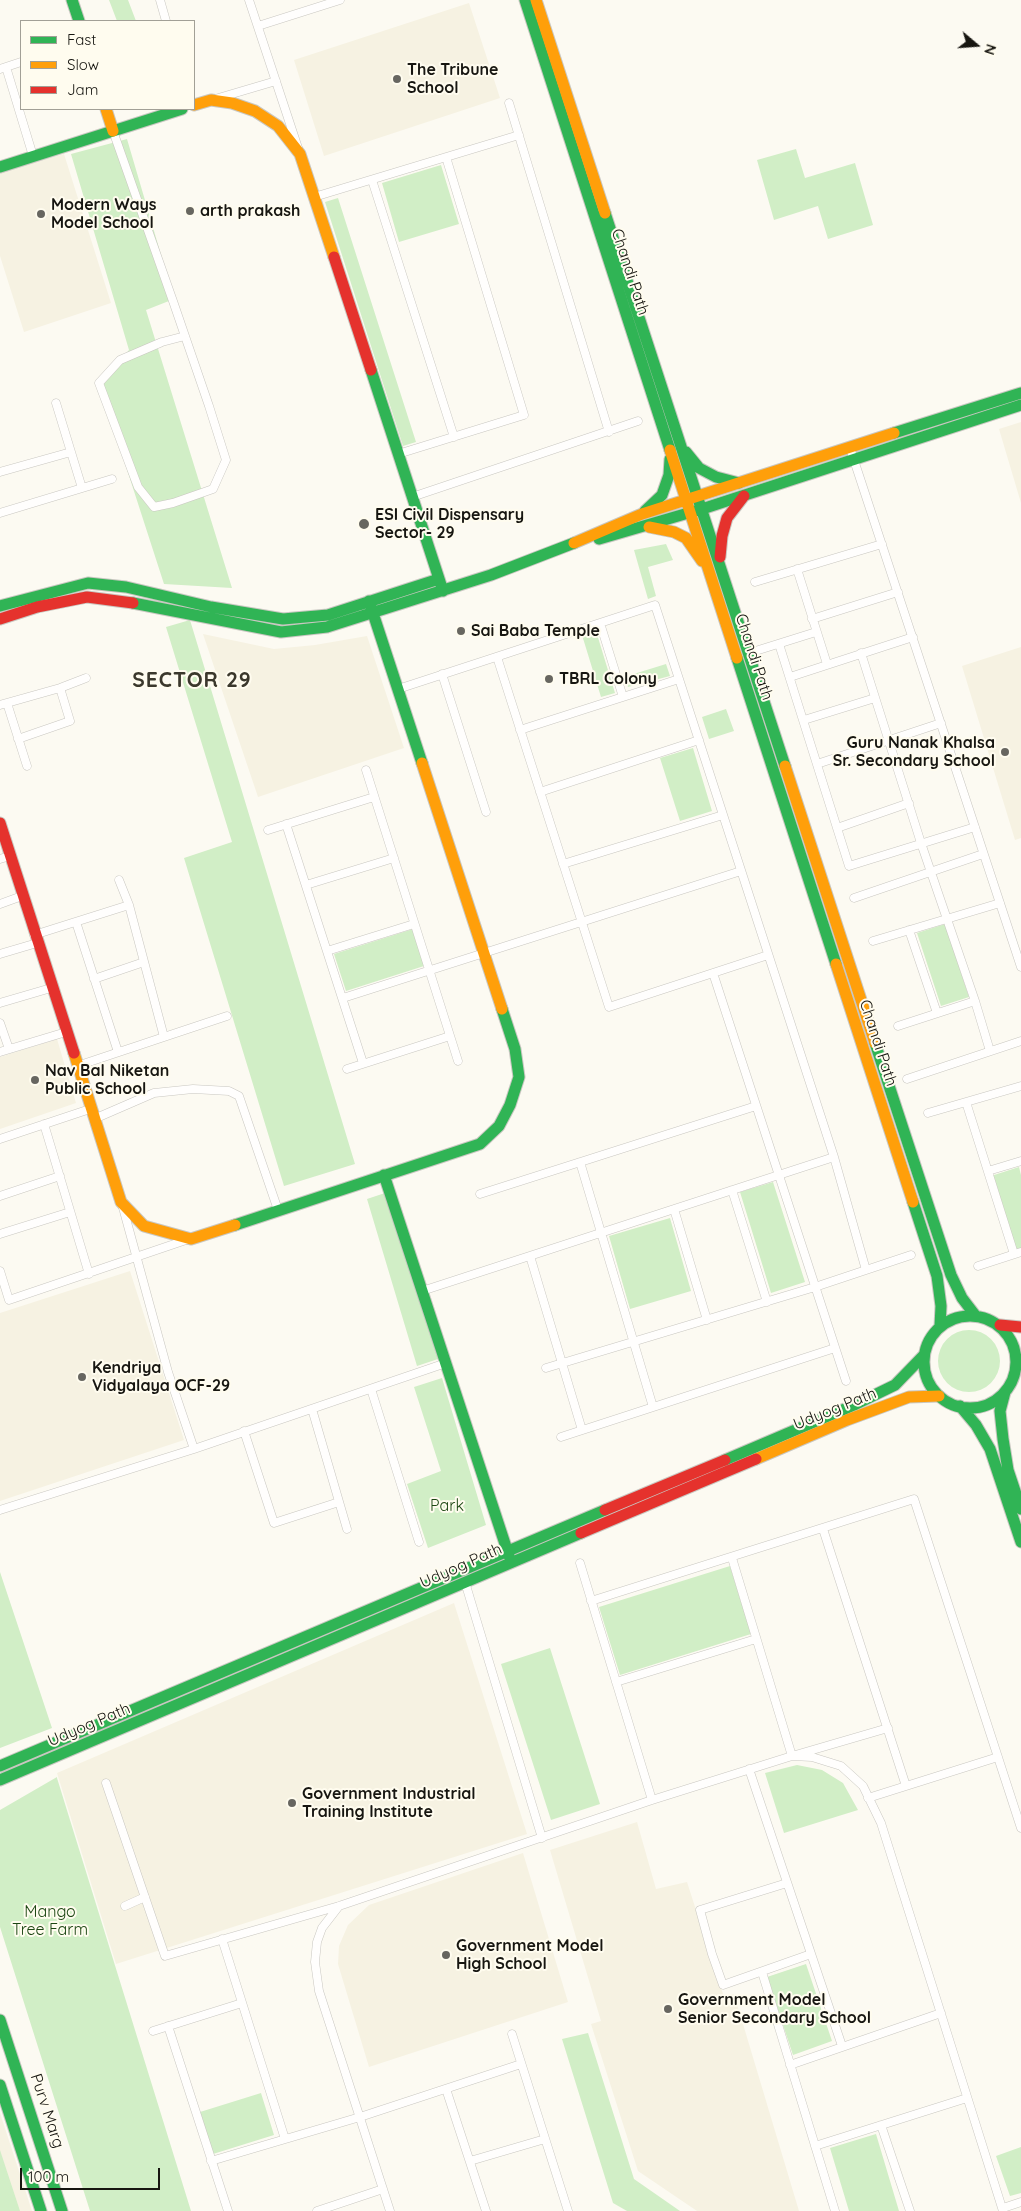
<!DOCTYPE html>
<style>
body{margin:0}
#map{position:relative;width:1021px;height:2211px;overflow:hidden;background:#fcfaf2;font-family:Quicksand,sans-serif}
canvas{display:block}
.legend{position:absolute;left:20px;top:20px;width:175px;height:90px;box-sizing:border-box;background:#fffcef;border:1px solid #a2a096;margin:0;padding:6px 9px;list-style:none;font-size:15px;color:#171611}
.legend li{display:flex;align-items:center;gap:10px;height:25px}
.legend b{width:25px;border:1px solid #a2a096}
.north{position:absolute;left:951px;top:20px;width:50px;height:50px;-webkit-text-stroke:4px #fffcef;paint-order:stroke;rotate:108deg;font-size:14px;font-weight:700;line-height:20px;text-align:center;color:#171611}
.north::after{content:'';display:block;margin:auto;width:18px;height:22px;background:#171611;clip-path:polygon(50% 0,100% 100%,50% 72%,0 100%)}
.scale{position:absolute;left:20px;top:2168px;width:140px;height:22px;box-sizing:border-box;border:2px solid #171611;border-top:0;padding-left:6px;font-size:15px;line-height:18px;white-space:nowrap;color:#171611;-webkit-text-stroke:4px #fffcef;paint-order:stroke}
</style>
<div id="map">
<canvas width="1021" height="2211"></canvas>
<ul class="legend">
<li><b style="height:6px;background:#30b455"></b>Fast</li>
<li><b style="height:6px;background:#ff9f0a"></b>Slow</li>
<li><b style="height:6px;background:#e5322d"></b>Jam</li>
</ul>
<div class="north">N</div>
<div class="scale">100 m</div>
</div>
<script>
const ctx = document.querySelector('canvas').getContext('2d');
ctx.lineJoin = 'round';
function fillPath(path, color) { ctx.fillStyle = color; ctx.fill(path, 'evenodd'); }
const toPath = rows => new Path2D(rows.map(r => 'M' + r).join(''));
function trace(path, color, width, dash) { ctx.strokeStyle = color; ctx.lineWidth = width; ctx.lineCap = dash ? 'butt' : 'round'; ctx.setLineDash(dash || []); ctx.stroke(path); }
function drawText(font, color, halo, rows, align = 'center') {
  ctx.font = font + ' Quicksand,sans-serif'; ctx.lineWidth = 4; ctx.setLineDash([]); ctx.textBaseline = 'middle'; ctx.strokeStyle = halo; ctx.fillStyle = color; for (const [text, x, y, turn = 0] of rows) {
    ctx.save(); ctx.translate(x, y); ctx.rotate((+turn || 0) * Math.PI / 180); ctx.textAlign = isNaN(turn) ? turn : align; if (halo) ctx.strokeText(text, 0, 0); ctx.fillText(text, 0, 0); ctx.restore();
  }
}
fillPath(toPath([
 [469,3,500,98,324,156,294,60],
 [64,154,111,303,24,332,0,256,0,172],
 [1021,422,1021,503,999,429],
 [203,634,274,649,315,645,367,636,404,748,258,797],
 [1021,647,1021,838,1015,840,962,666],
 [57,1039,76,1103,0,1129,0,1057],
 [130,1271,184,1440,0,1501,0,1313],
 [454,1603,527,1834,116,1964,57,1773],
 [637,1822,656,1889,687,1882,724,1997,734,1994,799,2211,697,2211,638,2171,591,2024,601,2021,550,1850],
 [523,1853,568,2002,369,2067,338,1964,339,1946,348,1925,369,1905],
 [0,2113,32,2211,0,2211]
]), '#f6f2e2');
fillPath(toPath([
 [109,0,128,0,136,21,117,21],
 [127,139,174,299,146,310,232,588,164,584,99,383,129,350,71,154],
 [796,149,805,178,855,163,873,225,828,239,818,206,774,220,757,160],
 [441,165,459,224,399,242,382,183],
 [338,198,416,442,403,446,325,202],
 [666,544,673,560,648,567,656,596,648,599,634,550],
 [190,620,355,1164,284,1186,184,858,232,842,166,627],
 [596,631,615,693,601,697,582,635],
 [666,664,670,676,628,687,624,677],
 [726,709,734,731,709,739,702,717],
 [693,748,712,811,680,821,660,758],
 [945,924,969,997,941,1006,917,933],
 [413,929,424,966,346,991,334,954],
 [1019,1167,1021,1175,1021,1248,1015,1250,991,1176],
 [773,1182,805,1282,771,1293,740,1192],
 [385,1193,438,1359,417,1366,367,1199],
 [670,1218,691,1291,630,1309,609,1236],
 '938 1361a31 31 0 1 1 62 0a31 31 0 1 1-62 0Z',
 [442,1378,486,1525,428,1548,407,1484,441,1471,414,1387],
 [730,1566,751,1634,620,1675,599,1607],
 [0,1572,52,1728,0,1748],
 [550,1648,600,1804,551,1820,501,1664],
 [797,1765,822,1770,843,1783,858,1810,784,1833,765,1773],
 [57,1777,57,1778,191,2211,90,2211,0,1927,0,1810],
 [806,1964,832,2041,793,2055,767,1977],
 [588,2033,634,2179,680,2211,627,2211,613,2203,562,2039],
 [261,2093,274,2135,213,2154,200,2112],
 [876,2134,899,2211,849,2211,830,2148],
 [1021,2147,1021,2193,1010,2196,996,2156],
 [0,2150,20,2211,0,2211]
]), '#d1eec6');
const street = toPath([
 [160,0,166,21],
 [249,0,298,148],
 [258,26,340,0],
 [6,67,33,156],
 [0,69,21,62],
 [215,99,276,81],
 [509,103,609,432],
 [113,131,174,304,209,406,226,460,213,489,173,503,154,507,138,487,99,383,120,360,162,342,185,336],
 [372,180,454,437],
 [314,197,519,135],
 [56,403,82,488],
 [850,448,1021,967],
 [398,454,524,415,446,157],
 [0,472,71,452],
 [412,497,638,421],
 [0,513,112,479],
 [797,569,827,664],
 [755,582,882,544],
 [812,619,898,592],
 [600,623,623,697],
 [779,644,849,866,975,827],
 [749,653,816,632],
 [861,653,921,843,975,1001,990,1051],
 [497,657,609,1007,768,955],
 [442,674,486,812],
 [790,677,913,637],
 [398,689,655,605,834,1157,866,1270],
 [7,703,27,766],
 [0,705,60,688,86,678],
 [804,720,875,698],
 [520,730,679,679],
 [18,739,70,721,60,688],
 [817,764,941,723],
 [366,770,458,1061],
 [540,792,699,740],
 [286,824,363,1063],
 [837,828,909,803],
 [268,830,374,797],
 [0,859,10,856],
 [563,864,723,815],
 [119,880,129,905,164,1037],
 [306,885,394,858],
 [854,898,983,854],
 [0,904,22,896],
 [76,922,118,1052],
 [909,930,937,1013],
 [34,935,129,905],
 [873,941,1000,903],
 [327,951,414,924],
 [0,954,37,943],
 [713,973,846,1381],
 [94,979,144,962],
 [343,998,741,871],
 [0,1003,51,988],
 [0,1023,9,1049],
 [898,1026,975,1001],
 [0,1052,66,1032],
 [77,1066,227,1016],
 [347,1069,450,1036],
 [907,1079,1021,1041],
 [966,1102,1014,1254],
 [928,1113,1021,1086],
 [94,1119,154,1093,193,1089,229,1091,239,1096,278,1210],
 [44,1124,89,1274],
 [0,1139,90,1109],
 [580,1162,653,1407],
 [988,1171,1021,1161],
 [732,1190,767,1302],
 [480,1194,756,1106],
 [0,1196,60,1176],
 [122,1204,168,1372,194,1449],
 [674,1209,707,1320],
 [0,1234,70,1212],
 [530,1256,582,1430],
 [978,1266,1021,1252],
 [0,1271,9,1300,189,1239],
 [422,1291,834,1157],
 [546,1368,815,1287,911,1255],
 [371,1389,419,1542],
 [312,1409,347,1529],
 [244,1431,274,1523,339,1502],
 [561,1437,835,1348],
 [0,1510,194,1449,446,1363],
 [823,1529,906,1786],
 [732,1558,792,1756,888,1728],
 [580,1563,652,1800],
 [465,1582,542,1838],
 [591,1601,914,1499,1021,1828],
 [616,1682,756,1639],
 [749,1769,842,2046],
 [106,1783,165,1956,339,1906,652,1800,792,1756,812,1757,841,1766,863,1786,881,1823,1003,2211],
 [868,1798,998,1757],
 [787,1883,700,1910,712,1954,723,1985,811,1954],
 [125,1906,145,1897],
 [339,1906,322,1928,317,1942,315,1962,319,1991,390,2211],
 [222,1939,285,2139],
 [762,1972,835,2211],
 [168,2026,228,2211],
 [153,2031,242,2003],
 [512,2034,568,2211],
 [790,2065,941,2013],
 [446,2089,486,2211],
 [881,2125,910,2211],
 [815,2146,967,2098],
 [211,2161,360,2117,521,2064],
 [470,2161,545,2139],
 [1003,2208,1021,2202],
 [317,2211,383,2189]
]);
const fast = toPath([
 [72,0,79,21],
 [525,0,670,450],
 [0,167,182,109],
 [605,213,785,766],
 [371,370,443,591],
 [894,433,1021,393],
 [686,452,699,468,716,477,739,483],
 [645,511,662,495,669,475,670,459],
 [599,539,702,509,1021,405],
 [369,601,422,763],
 [133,603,281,632,327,627,491,575,574,543],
 [0,606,88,583,126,587,211,607,283,619,328,615,439,579],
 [737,658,836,964],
 [875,1043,951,1275,962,1298,975,1315],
 [384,1175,509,1556],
 [913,1202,937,1276,941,1306,940,1326],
 [235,1225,480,1144,499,1126,510,1105,519,1077,515,1049,502,1009],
 '924 1362a46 46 0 1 1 92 0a46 46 0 1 1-92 0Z',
 [1005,1392,1000,1411,1003,1439,1008,1470,1021,1509],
 [960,1406,976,1425,990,1449,1021,1542],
 [725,1460,854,1405,895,1385,924,1355],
 [0,1766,605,1510],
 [0,1780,581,1533],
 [0,2020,62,2211],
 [0,2085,41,2211]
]);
const slow = toPath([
 [536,0,605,213],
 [194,105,211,100,232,103,255,111,278,126,300,154,334,257],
 [106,109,113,131],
 [670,450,737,658],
 [649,527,674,532,686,538,702,561],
 [574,543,642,514,894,433],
 [422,763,502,1009],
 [785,766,875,1043],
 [836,964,913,1202],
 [74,1053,121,1202,144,1226,191,1239,235,1225],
 [756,1459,847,1420,909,1397,939,1396]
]);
const jam = toPath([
 [334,257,371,370],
 [720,557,722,536,727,518,744,496],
 [0,619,37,607,87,597,133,603],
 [0,823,74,1053],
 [1000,1325,1021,1327],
 [605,1510,725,1460],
 [581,1533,756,1459]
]);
trace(street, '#c9c7c1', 9);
trace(fast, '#c9c7c1', 13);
trace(slow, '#c9c7c1', 13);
trace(jam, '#c9c7c1', 13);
trace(street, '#fffefd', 8);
trace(fast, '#30b455', 11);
trace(slow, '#ff9f0a', 11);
trace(jam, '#e5322d', 11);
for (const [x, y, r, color] of [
 [397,79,5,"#676660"],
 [190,211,5,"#676660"],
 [41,214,5,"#676660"],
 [364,524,6,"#676660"],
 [461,631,5,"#676660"],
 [549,679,5,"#676660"],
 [1005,752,5,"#676660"],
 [35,1080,5,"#676660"],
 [82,1377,5,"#676660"],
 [292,1803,5,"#676660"],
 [446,1955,5,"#676660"],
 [668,2009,5,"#676660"]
]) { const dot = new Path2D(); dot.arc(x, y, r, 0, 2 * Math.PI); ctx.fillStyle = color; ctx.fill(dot); trace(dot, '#fffcef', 2); }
drawText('bold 16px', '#171611', '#fffcef', [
 ["The Tribune",407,70],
 ["School",407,88],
 ["Modern Ways",51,205],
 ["Model School",51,223],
 ["arth prakash",200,211],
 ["ESI Civil Dispensary",375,515],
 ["Sector- 29",375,533],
 ["Sai Baba Temple",471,631],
 ["TBRL Colony",559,679],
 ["Guru Nanak Khalsa",995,743,"right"],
 ["Sr. Secondary School",995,761,"right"],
 ["Nav Bal Niketan",45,1071],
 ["Public School",45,1089],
 ["Kendriya",92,1368],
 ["Vidyalaya OCF-29",92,1386],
 ["Government Industrial",302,1794],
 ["Training Institute",302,1812],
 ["Government Model",456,1946],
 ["High School",456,1964],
 ["Government Model",678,2000],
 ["Senior Secondary School",678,2018]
], 'left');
drawText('16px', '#171611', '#fffcef', [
 ["Chandi Path",630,272,72],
 ["Chandi Path",754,657,72],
 ["Chandi Path",878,1043,72],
 ["Udyog Path",835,1409,-22],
 ["Udyog Path",461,1566,-24],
 ["Udyog Path",89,1725,-23],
 ["Purv Marg",47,2111,72]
]);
drawText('16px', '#1c4612', '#fffcef', [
 ["Park",447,1506],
 ["Mango",50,1912],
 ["Tree Farm",50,1930]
]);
ctx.letterSpacing = '1px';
drawText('bold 21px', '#3b382c', '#fffcef', [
 ["SECTOR 29",192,681]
]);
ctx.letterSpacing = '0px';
</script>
